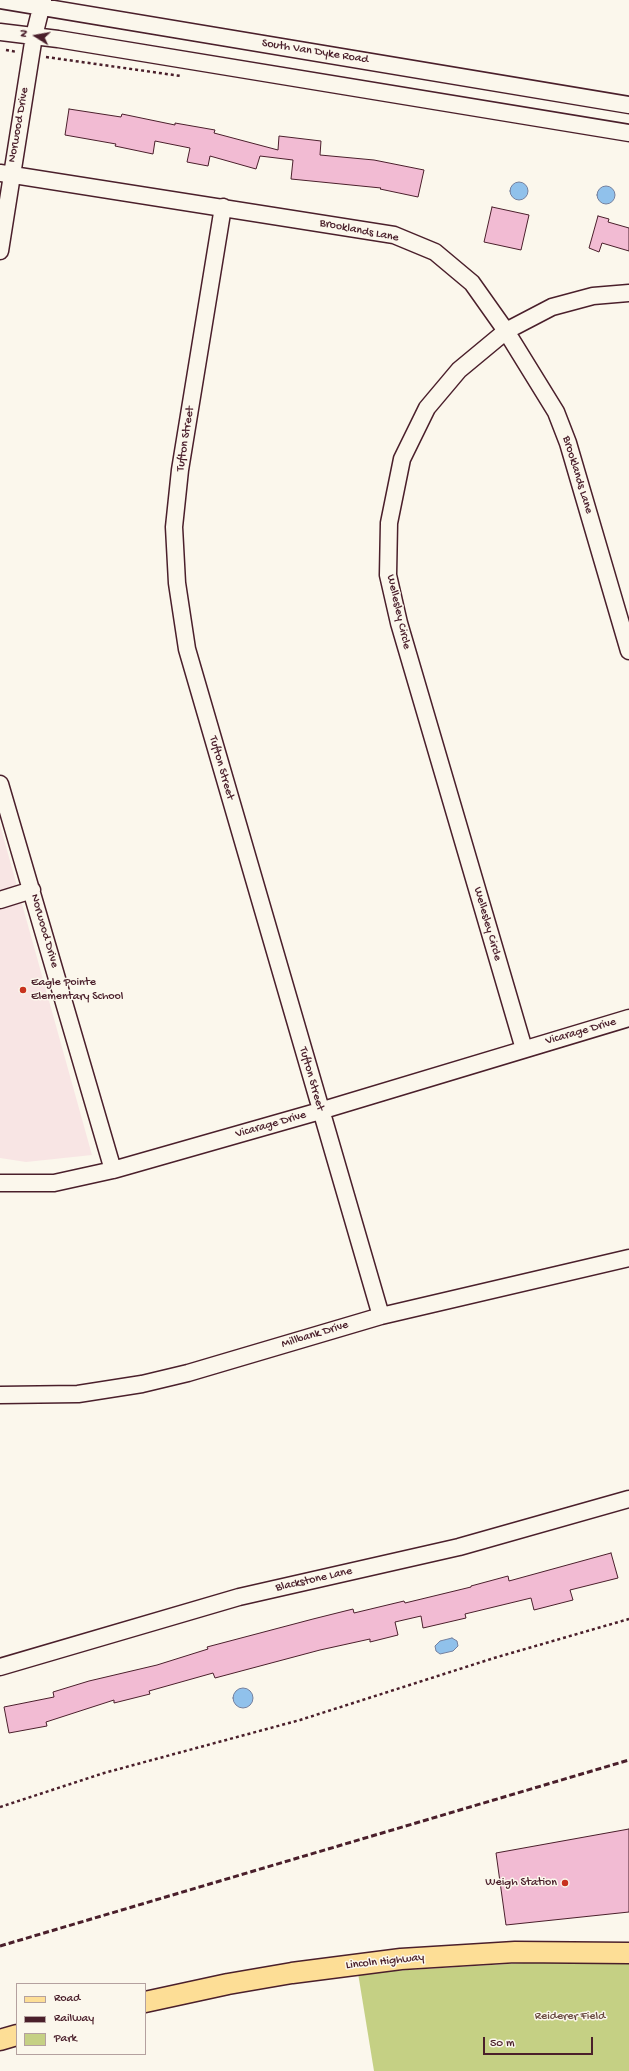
<!DOCTYPE html>
<style>
body{margin:0}
#map{position:relative;width:629px;height:2071px;overflow:hidden;background:#fbf7ec;font-family:"Gochi Hand",sans-serif}
canvas{display:block}
.legend{position:absolute;left:16px;top:1983px;width:130px;height:72px;box-sizing:border-box;background:#fbf7ec;border:1px solid #b4a19f;margin:0;padding:5px 7px;list-style:none;font-size:12px;color:#4a1f2b}
.legend li{display:flex;align-items:center;gap:8px;height:20px}
.legend b{width:20px;border:1px solid #b4a19f}
.north{position:absolute;left:16px;top:16px;width:40px;height:40px;-webkit-text-stroke:3px #fbf7ec;paint-order:stroke;rotate:281deg;font-size:11px;font-weight:700;line-height:16px;text-align:center;color:#4a1f2b}
.north::after{content:'';display:block;margin:auto;width:14px;height:18px;background:#4a1f2b;clip-path:polygon(50% 0,100% 100%,50% 72%,0 100%)}
.scale{position:absolute;left:483px;top:2037px;width:110px;height:18px;box-sizing:border-box;border:2px solid #4a1f2b;border-top:0;padding-left:5px;font-size:12px;line-height:14px;white-space:nowrap;color:#4a1f2b;-webkit-text-stroke:3px #fbf7ec;paint-order:stroke}
</style>
<div id="map">
<canvas width="629" height="2071"></canvas>
<ul class="legend">
<li><b style="height:5px;background:#fdde96"></b>Road</li>
<li><b style="height:5px;background:#4a1f2b"></b>Railway</li>
<li><b style="height:11px;background:#c5d084"></b>Park</li>
</ul>
<div class="north">N</div>
<div class="scale">50 m</div>
</div>
<script>
const ctx = document.querySelector('canvas').getContext('2d');
ctx.lineJoin = 'round';
function fillPath(path, color) { ctx.fillStyle = color; ctx.fill(path, 'evenodd'); }
const toPath = rows => new Path2D(rows.map(r => 'M' + r).join(''));
function trace(path, color, width, dash) { ctx.strokeStyle = color; ctx.lineWidth = width; ctx.lineCap = dash ? 'butt' : 'round'; ctx.setLineDash(dash || []); ctx.stroke(path); }
function drawText(font, color, halo, rows, align = 'center') {
  ctx.font = font + ' "Gochi Hand",sans-serif'; ctx.lineWidth = 3; ctx.setLineDash([]); ctx.textBaseline = 'middle'; ctx.strokeStyle = halo; ctx.fillStyle = color; for (const [text, x, y, turn = 0] of rows) {
    ctx.save(); ctx.translate(x, y); ctx.rotate((+turn || 0) * Math.PI / 180); ctx.textAlign = isNaN(turn) ? turn : align; if (halo) ctx.strokeText(text, 0, 0); ctx.fillText(text, 0, 0); ctx.restore();
  }
}
fillPath(toPath([
 [0,825,92,1155,26,1162,0,1158]
]), '#f8e5e4');
fillPath(toPath([
 [541,1962,629,1964,629,2071,374,2071,358,1973]
]), '#c5d084');
const water = toPath([
 '510 191a9 9 0 1 1 18 0a9 9 0 1 1-18 0Z',
 '597 195a9 9 0 1 1 18 0a9 9 0 1 1-18 0Z',
 [452,1638,457,1641,458,1646,453,1651,440,1654,436,1651,435,1646,440,1641,452,1638],
 '233 1698a10 10 0 1 1 20 0a10 10 0 1 1-20 0Z'
]);
fillPath(water, '#90c1eb');
trace(water, '#74809e', 1);
const building = toPath([
 [69,109,121,117,122,114,175,125,175,123,215,130,214,133,278,150,279,136,321,141,320,155,374,160,424,170,418,197,380,189,381,188,291,179,293,160,260,156,256,169,210,156,208,166,187,162,190,148,155,141,153,154,115,146,116,144,65,135,69,109],
 [492,207,529,215,521,250,484,242,492,207],
 [598,216,609,219,608,222,629,228,629,251,602,243,599,252,589,248,598,216],
 [611,1553,618,1578,570,1590,573,1600,534,1610,531,1598,465,1614,466,1618,423,1628,421,1616,395,1622,398,1635,370,1642,370,1639,320,1650,215,1678,213,1673,149,1691,150,1694,114,1703,114,1700,46,1722,47,1726,9,1733,4,1707,54,1697,53,1692,89,1681,157,1665,208,1649,207,1647,313,1619,353,1609,354,1613,404,1601,405,1603,471,1587,471,1586,508,1576,509,1581,611,1553],
 [629,1829,629,1912,506,1925,496,1853,629,1829]
]);
fillPath(building, '#f2bbd3');
trace(building, '#4a1f2b', 1);
const minor = toPath([
 [0,0,629,105],
 [0,32,58,39,629,133],
 [0,173,394,235,435,252,472,283,506,331,556,412,568,443,629,651],
 [223,207,180,470,174,527,177,583,187,649,381,1316],
 [0,251,34,36,43,0],
 [0,784,113,1170],
 [0,900,32,890],
 [524,1049,399,623,388,575,389,523,402,459,427,408,459,370,506,331,552,307,593,296,629,293],
 [0,1183,54,1183,113,1170,320,1111,629,1018],
 [0,1395,78,1394,142,1384,188,1373,381,1316,629,1258],
 [0,1667,239,1597,459,1547,629,1499]
]);
const major = toPath([
 [145,2002,228,1984,292,1973,401,1959,515,1952,629,1953],
 [0,2040,17,2035]
]);
trace(minor, '#4a1f2b', 19);
trace(major, '#4a1f2b', 23);
trace(toPath([
 [6,50,17,52],
 [46,57,181,76],
 [0,1807,104,1773,300,1720,494,1658,629,1619]
]), '#4a1f2b', 2.5, [3, 3]);
trace(minor, '#fbf7ec', 16);
trace(major, '#fdde96', 20);
trace(toPath([
 [0,1946,629,1760]
]), '#4a1f2b', 3, [6, 3]);
for (const [x, y, r, color] of [
 [23,990,4,"#c8321e"],
 [565,1883,4,"#c8321e"]
]) { const dot = new Path2D(); dot.arc(x, y, r, 0, 2 * Math.PI); ctx.fillStyle = color; ctx.fill(dot); trace(dot, '#fbf7ec', 1.5); }
drawText('12px', '#4a1f2b', '#fbf7ec', [
 ["South Van Dyke Road",315,52,9],
 ["Norwood Drive",19,125,-80],
 ["Brooklands Lane",359,231,11],
 ["Tufton Street",186,439,-81],
 ["Brooklands Lane",577,475,73],
 ["Wellesley Circle",398,612,77],
 ["Tufton Street",221,768,74],
 ["Wellesley Circle",487,924,74],
 ["Norwood Drive",44,931,74],
 ["Vicarage Drive",581,1032,-16],
 ["Tufton Street",311,1079,74],
 ["Vicarage Drive",271,1125,-16],
 ["Millbank Drive",315,1335,-17],
 ["Blackstone Lane",314,1580,-13],
 ["Lincoln Highway",385,1962,-6]
]);
drawText('12px', '#4a1f2b', '#fbf7ec', [
 ["Eagle Pointe",31,983],
 ["Elementary School",31,997],
 ["Weigh Station",557,1883,"right"]
], 'left');
drawText('12px', '#694b41', '#fbf7ec', [
 ["Reiderer Field",570,2017]
]);
</script>
